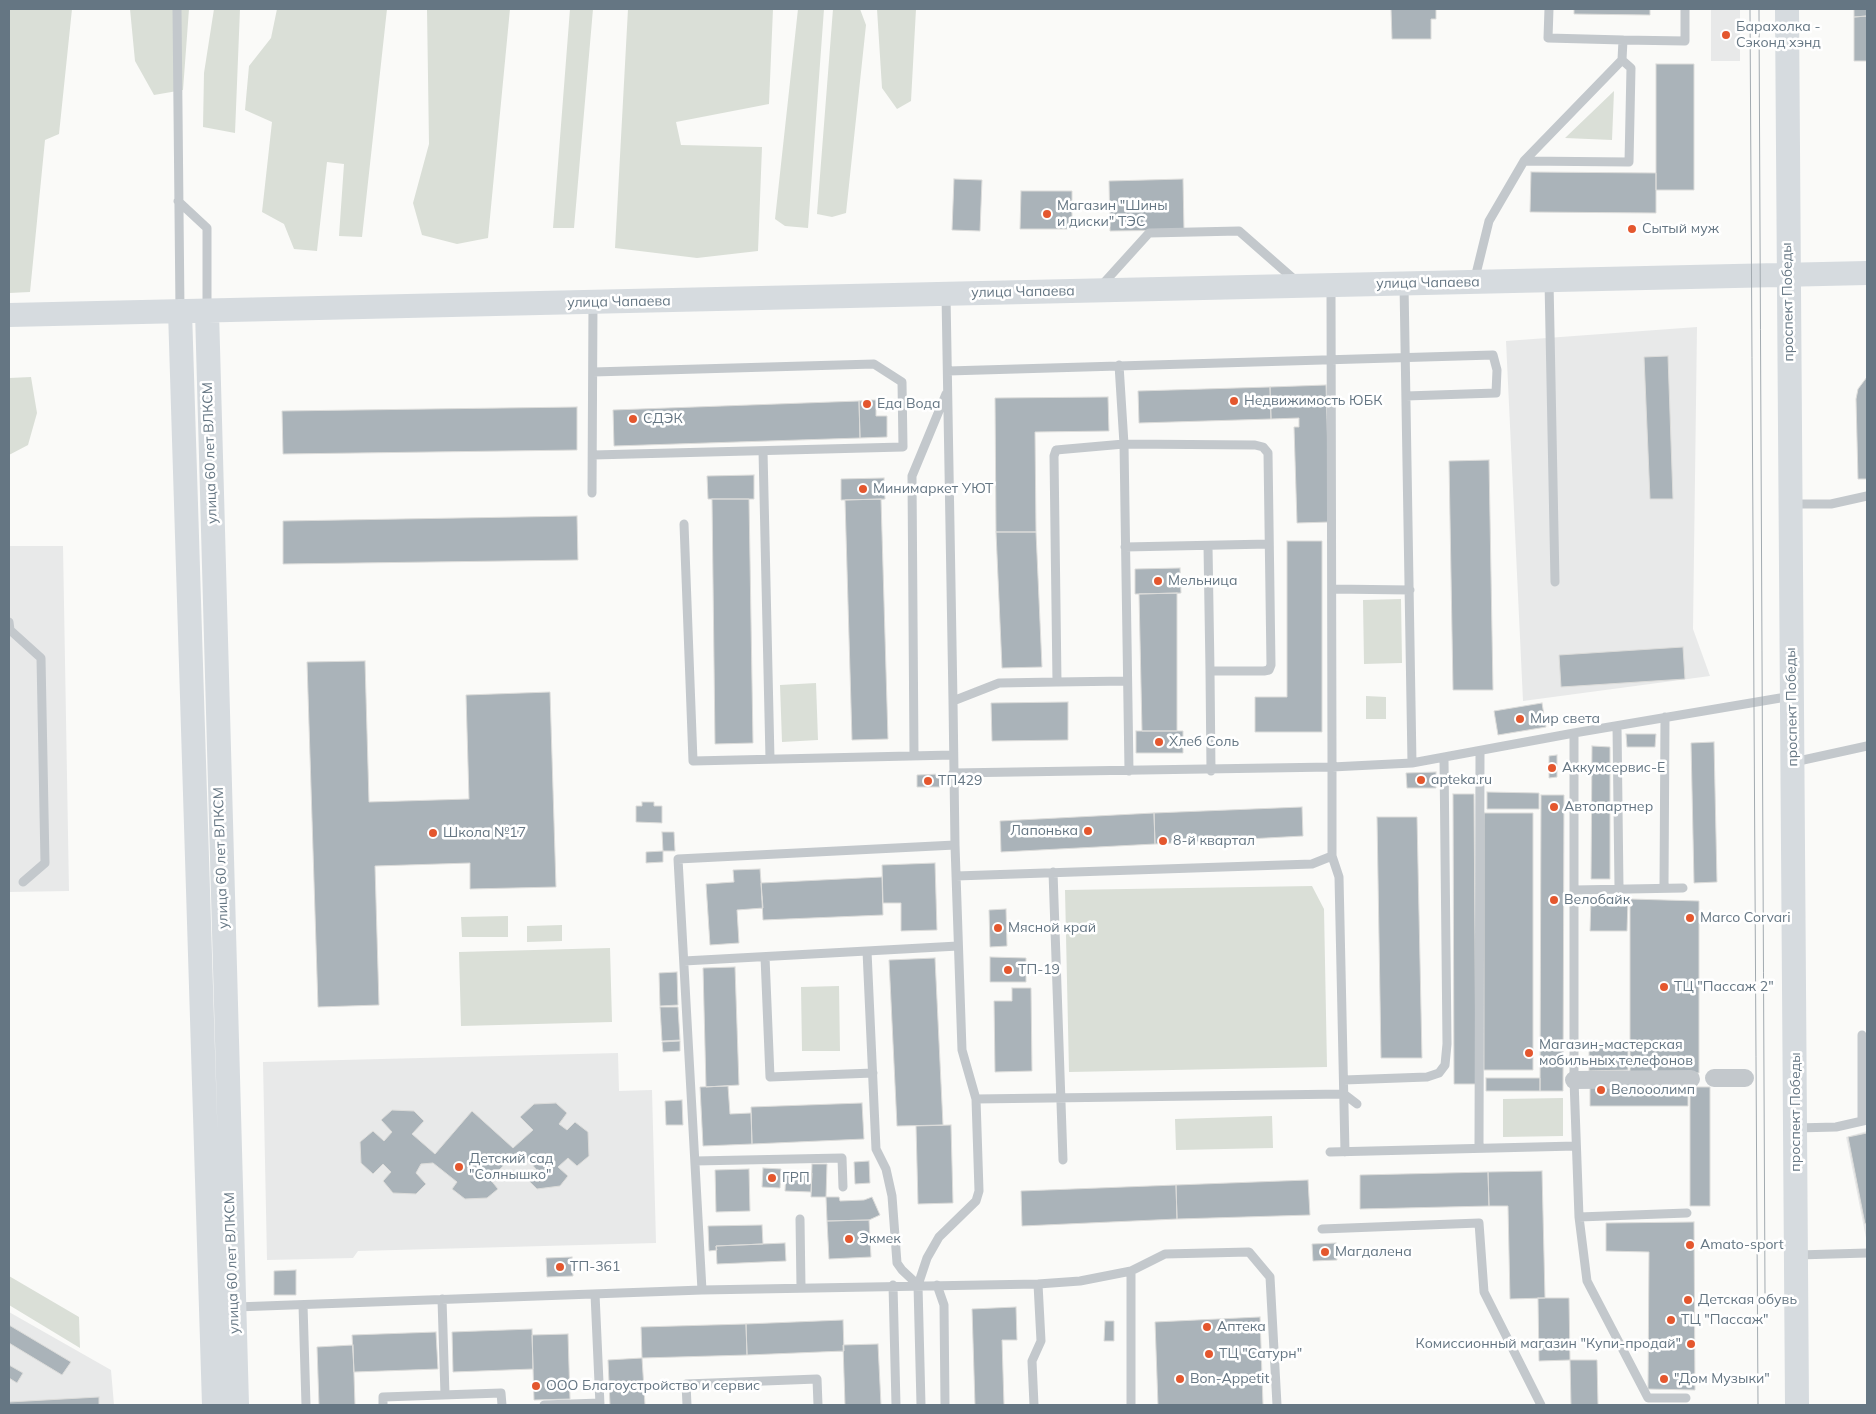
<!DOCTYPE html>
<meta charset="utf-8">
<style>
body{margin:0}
#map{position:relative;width:1876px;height:1414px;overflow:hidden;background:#fafaf8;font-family:Mulish,sans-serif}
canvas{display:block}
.frame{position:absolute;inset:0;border:10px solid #657683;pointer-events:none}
</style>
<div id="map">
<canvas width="1876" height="1414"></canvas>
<div class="frame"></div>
</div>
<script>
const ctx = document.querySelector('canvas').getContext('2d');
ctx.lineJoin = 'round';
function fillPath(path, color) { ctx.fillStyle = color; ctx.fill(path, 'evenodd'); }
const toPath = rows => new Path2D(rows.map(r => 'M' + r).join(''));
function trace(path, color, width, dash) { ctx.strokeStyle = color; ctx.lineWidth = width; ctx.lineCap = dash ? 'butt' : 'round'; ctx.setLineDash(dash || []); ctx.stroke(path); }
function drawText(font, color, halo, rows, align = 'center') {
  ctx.font = font + ' Mulish,sans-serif'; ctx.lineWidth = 5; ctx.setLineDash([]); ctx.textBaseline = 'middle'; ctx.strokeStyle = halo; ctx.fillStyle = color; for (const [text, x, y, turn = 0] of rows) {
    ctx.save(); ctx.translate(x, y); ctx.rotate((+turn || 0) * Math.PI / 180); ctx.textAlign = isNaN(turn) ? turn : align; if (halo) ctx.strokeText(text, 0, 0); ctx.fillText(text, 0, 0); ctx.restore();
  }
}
fillPath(toPath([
 [1711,9,1740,9,1740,61,1711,61],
 [1697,327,1693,629,1710,676,1523,701,1506,341],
 [9,546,63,546,69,891,9,892],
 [618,1053,619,1091,652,1090,656,1243,358,1251,353,1258,267,1260,263,1062],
 [1867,1131,1867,1243,1846,1137],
 [9,1312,111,1370,114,1405,9,1405]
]), '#e8e9e9');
fillPath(toPath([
 [9,9,72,9,59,134,45,140,30,292,9,293],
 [130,9,189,9,183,90,154,95,135,61],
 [214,9,240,9,235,133,203,127,204,73],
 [277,9,387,9,362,237,339,236,344,164,327,162,317,251,294,249,284,224,262,212,272,122,245,110,249,66,271,38],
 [427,9,510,9,488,238,457,244,422,235,413,203,429,144],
 [570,9,593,9,574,228,553,228],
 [628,9,773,9,769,104,676,122,681,145,762,147,758,251,697,258,615,248],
 [798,9,824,9,808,228,785,226,775,219],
 [833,9,860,9,866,25,846,213,832,217,817,214],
 [877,9,916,9,911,101,897,109,882,88],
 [1614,91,1612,140,1565,138],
 [31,377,37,413,28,445,9,455,9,378],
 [1401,599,1402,663,1364,664,1363,600],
 [816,683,818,740,782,742,780,685],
 [1366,696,1386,697,1386,719,1366,719],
 [1312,886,1324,909,1327,1067,1069,1072,1065,890],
 [508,916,508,937,462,937,461,917],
 [562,925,562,941,527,942,527,926],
 [610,948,612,1022,461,1026,459,952],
 [839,986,840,1051,802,1051,801,987],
 [1563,1098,1563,1136,1503,1137,1503,1099],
 [1272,1116,1273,1148,1176,1150,1175,1119],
 [9,1276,79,1317,80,1348,9,1305]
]), '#dadfd7');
const building = toPath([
 [1391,9,1436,9,1436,19,1431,19,1431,39,1392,39,1391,9],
 [1574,9,1650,9,1650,15,1574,14,1574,9],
 [1854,9,1867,9,1867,16,1854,17,1854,9],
 [1867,16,1867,61,1854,61,1854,17,1867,16],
 [1656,64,1694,64,1694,190,1656,190,1656,64],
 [1531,172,1656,173,1656,213,1530,212,1531,172],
 [954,179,982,180,980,231,952,230,954,179],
 [1183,179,1184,230,1110,231,1109,181,1183,179],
 [1021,191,1072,191,1072,229,1020,229,1021,191],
 [1668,356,1673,499,1650,499,1644,357,1668,356],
 [1867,377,1867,479,1858,479,1856,399,1858,389,1867,377],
 [1326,385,1330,522,1297,523,1294,427,1299,427,1299,418,1271,419,1270,387,1326,385],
 [1270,387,1271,419,1139,423,1138,391,1270,387],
 [1108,397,1109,431,1035,432,1036,532,996,532,995,398,1108,397],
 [867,400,876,400,876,416,887,416,887,437,860,438,859,401,867,400],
 [859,401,860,438,614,446,613,410,859,401],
 [577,407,577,450,283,454,282,411,577,407],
 [1489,460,1493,690,1453,690,1449,461,1489,460],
 [754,475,754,499,708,499,707,476,754,475],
 [884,478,885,499,841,500,841,479,884,478],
 [712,499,749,499,753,743,715,744,712,499],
 [881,499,888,739,852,740,845,500,881,499],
 [577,516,578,560,283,564,283,521,577,516],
 [996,532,1036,532,1042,667,1002,668,996,532],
 [1287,541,1322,541,1322,732,1255,732,1255,697,1287,697,1287,541],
 [1180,568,1181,593,1135,594,1135,569,1180,568],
 [1177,593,1177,731,1142,731,1139,594,1177,593],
 [1683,647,1685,679,1561,687,1559,655,1683,647],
 [365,661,369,802,469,799,466,695,550,692,556,887,470,889,470,863,375,866,379,1005,318,1007,307,662,365,661],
 [1068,702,1068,740,992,741,991,703,1068,702],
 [1542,703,1546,727,1498,735,1494,711,1542,703],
 [1136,731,1183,731,1183,753,1136,753,1136,731],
 [1626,734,1656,734,1655,747,1627,747,1626,734],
 [1714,742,1717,882,1694,883,1691,743,1714,742],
 [1592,746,1610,747,1610,879,1591,879,1592,746],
 [1557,755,1557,777,1549,778,1549,756,1557,755],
 [1436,772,1436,788,1407,788,1406,773,1436,772],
 [940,774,940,787,917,787,917,775,940,774],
 [1487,792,1539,793,1539,809,1487,809,1487,792],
 [1453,794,1474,794,1476,1084,1454,1084,1453,794],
 [1541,795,1564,795,1563,1091,1540,1091,1541,795],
 [642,802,654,802,654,806,662,806,662,823,636,822,636,806,642,806,642,802],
 [1302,807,1303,836,1155,844,1154,813,1302,807],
 [1154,813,1155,844,1001,852,1000,821,1154,813],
 [1484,813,1533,813,1533,1070,1484,1070,1484,813],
 [1377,817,1417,817,1422,1058,1381,1058,1377,817],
 [662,832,674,832,675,851,663,851,662,832],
 [663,851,663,862,646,863,646,852,663,851],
 [935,863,937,930,901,931,901,903,883,903,882,865,935,863],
 [760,869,763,908,737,910,739,943,710,945,706,884,734,882,733,870,760,869],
 [882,877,883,915,763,920,761,883,882,877],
 [1591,899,1628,900,1627,931,1590,931,1591,899],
 [1630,899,1699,901,1699,1073,1630,1073,1630,899],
 [1006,909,1007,946,990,947,989,910,1006,909],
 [990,957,1026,958,1026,982,990,982,990,957],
 [935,958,943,1125,897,1126,889,960,935,958],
 [735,967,739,1085,706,1087,703,968,735,967],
 [677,972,678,1005,660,1006,659,973,677,972],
 [1012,988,1031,988,1032,1071,995,1072,994,1001,1012,1001,1012,988],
 [660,1007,678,1007,680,1040,662,1041,660,1007],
 [680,1041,680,1051,663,1052,662,1042,680,1041],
 [1589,1043,1628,1043,1628,1070,1589,1071,1589,1043],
 [1486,1078,1540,1078,1540,1091,1486,1091,1486,1078],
 [728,1086,730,1114,751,1113,752,1144,703,1146,700,1087,728,1086],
 [1590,1087,1688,1087,1688,1106,1590,1106,1590,1087],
 [1690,1087,1710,1087,1710,1206,1690,1206,1690,1087],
 [682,1100,683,1125,666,1125,665,1101,682,1100],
 [556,1103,567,1113,559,1124,567,1130,575,1122,588,1132,589,1156,577,1166,568,1158,558,1167,568,1176,560,1186,537,1189,526,1178,536,1169,527,1159,513,1156,490,1179,498,1189,487,1198,465,1199,452,1189,457,1182,433,1163,421,1164,416,1173,426,1184,416,1194,393,1193,383,1181,391,1172,383,1164,373,1174,361,1163,360,1142,373,1131,384,1141,392,1132,381,1120,392,1110,414,1111,424,1121,412,1134,435,1154,472,1111,513,1148,533,1130,520,1117,534,1104,556,1103],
 [862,1103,864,1139,752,1144,751,1107,862,1103],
 [951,1125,953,1203,918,1204,916,1126,951,1125],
 [1867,1133,1867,1223,1865,1224,1848,1137,1867,1133],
 [869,1161,870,1183,855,1184,854,1162,869,1161],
 [812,1164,827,1164,826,1197,811,1197,812,1164],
 [763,1168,781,1169,780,1188,762,1187,763,1168],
 [749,1169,750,1211,716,1212,715,1170,749,1169],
 [1542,1171,1545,1298,1510,1299,1508,1206,1489,1206,1488,1172,1542,1171],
 [786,1172,812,1173,811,1192,785,1191,786,1172],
 [1488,1172,1489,1206,1360,1209,1360,1175,1488,1172],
 [1308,1180,1310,1215,1177,1219,1176,1185,1308,1180],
 [1176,1185,1177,1219,1022,1226,1021,1191,1176,1185],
 [826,1197,839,1197,840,1201,864,1200,872,1197,880,1215,869,1220,827,1221,826,1197],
 [869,1220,871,1257,829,1259,827,1221,869,1220],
 [1694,1222,1695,1390,1648,1389,1649,1252,1606,1251,1606,1223,1694,1222],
 [762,1225,763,1244,716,1246,717,1250,709,1251,708,1226,762,1225],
 [785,1243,786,1261,717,1264,716,1246,785,1243],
 [1336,1243,1337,1260,1313,1261,1312,1244,1336,1243],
 [572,1257,573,1276,547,1277,546,1258,572,1257],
 [296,1270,296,1295,274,1295,274,1271,296,1270],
 [1538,1298,1569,1298,1570,1360,1539,1361,1538,1298],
 [1016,1307,1017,1340,1002,1340,1004,1405,975,1405,972,1309,1016,1307],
 [1260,1317,1263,1405,1158,1405,1155,1322,1260,1317],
 [843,1320,844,1351,747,1355,746,1324,843,1320],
 [1105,1321,1114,1321,1114,1341,1104,1341,1105,1321],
 [746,1324,747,1355,642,1358,641,1327,746,1324],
 [9,1325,71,1362,62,1375,9,1343,9,1325],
 [532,1329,533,1369,453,1372,452,1332,532,1329],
 [436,1332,438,1369,354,1372,352,1335,436,1332],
 [568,1334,570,1399,534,1400,532,1335,568,1334],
 [878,1344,881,1405,845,1405,843,1345,878,1344],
 [353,1345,355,1405,319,1405,317,1347,353,1345],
 [642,1358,645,1405,610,1405,608,1360,642,1358],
 [1570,1360,1597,1360,1598,1405,1571,1405,1570,1360],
 [9,1365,23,1373,17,1383,9,1378,9,1365],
 [99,1397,99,1405,9,1405,9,1402,99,1397]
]);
fillPath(building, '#aab3b9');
trace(building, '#dcdcda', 1);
trace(toPath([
 [177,9,180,311],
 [1623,40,1685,41,1685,9],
 [1524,161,1629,162,1631,68,1622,60],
 [178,201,207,228,207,311],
 [1549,281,1555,582],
 [1474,282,1489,221,1524,161,1622,60,1623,40,1548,38,1549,9],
 [1404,284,1412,763],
 [1101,286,1149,233,1239,231,1296,281],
 [946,295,953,701],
 [1119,365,1124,444,1129,771],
 [948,371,1493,355,1497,370,1496,393,1406,396],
 [763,451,770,759],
 [593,455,903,447,902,382,874,364,593,372],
 [592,493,593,302],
 [1791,504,1831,504,1867,496],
 [684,524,693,761,953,755],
 [1208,546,1210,671],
 [1125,547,1269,544],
 [1332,589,1410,590],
 [9,622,10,630,41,658,45,863,23,882],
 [1057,682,1127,681],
 [1617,726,1619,888],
 [1574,733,1792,696],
 [914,755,912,476,946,394],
 [1794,762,1867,746],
 [953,773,1332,767,1331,287],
 [1332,856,1339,877,1345,1152],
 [1053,872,1063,1160],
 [956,876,1312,864,1332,856,1332,767,1412,763,1574,733,1574,1080,1579,1217,1687,1213],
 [1664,888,1665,717],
 [1575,890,1683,888],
 [867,951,876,1149,886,1169,892,1196,897,1263,902,1270,918,1285],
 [765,957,770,1077,873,1073],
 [684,961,958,946],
 [1344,1080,1427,1077,1439,1073,1445,1065,1447,1044,1444,758],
 [976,1099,1344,1094,1357,1104],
 [1862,1121,1862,1035],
 [1796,1128,1836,1127,1867,1120],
 [1479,1148,1480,751],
 [1330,1152,1576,1146],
 [695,1161,842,1158,843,1187],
 [1579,1217,1587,1281,1648,1398,1686,1398],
 [800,1219,801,1287],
 [1322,1229,1479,1223,1484,1292,1541,1405],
 [1798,1255,1867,1253],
 [893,1285,896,1405],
 [937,1285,944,1305,945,1405],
 [702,1290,678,859,955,845],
 [595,1294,600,1405],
 [442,1299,445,1395],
 [303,1305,306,1405],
 [236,1307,702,1290,1038,1284,1080,1281,1131,1271,1165,1254,1249,1252,1270,1277,1277,1405],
 [383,1405,383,1397,501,1393,502,1405],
 [544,1405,600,1403],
 [687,1405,686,1384,817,1379,818,1405],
 [921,1405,918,1285,927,1258,939,1237,976,1201,979,1191,976,1099,962,1050,955,845,953,701,999,683,1057,682,1054,456,1056,450,1124,444,1255,445,1263,447,1268,453,1271,665,1269,670,1264,671,1210,671,1211,771],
 [1034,1405,1032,1361,1041,1341,1038,1284],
 [1131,1405,1131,1271]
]), '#c3c8cc', 9);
trace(toPath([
 [1714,1078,1745,1078],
 [1574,1080,1691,1079]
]), '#c3c8cc', 18);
trace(toPath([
 [1787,9,1797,1405],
 [180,311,214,1405],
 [207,311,237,1405],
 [9,315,1867,273]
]), '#d6dbdf', 24);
trace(toPath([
 [1750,9,1758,1405],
 [1759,9,1765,1293]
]), '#a2aab0', 1);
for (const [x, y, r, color] of [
 [1726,35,5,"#e4572e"],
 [1047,214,5,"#e4572e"],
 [1632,229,5,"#e4572e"],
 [1234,401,5,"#e4572e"],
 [867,404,5,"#e4572e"],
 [633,419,5,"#e4572e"],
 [863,489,5,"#e4572e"],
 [1158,581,5,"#e4572e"],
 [1520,719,5,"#e4572e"],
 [1159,742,5,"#e4572e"],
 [1552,768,5,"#e4572e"],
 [1421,780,5,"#e4572e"],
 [928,781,5,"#e4572e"],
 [1554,807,5,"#e4572e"],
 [1088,831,5,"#e4572e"],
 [433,833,5,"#e4572e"],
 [1163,841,5,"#e4572e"],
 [1554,900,5,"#e4572e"],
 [1690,918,5,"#e4572e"],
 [998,928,5,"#e4572e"],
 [1008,970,5,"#e4572e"],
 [1664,987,5,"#e4572e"],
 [1529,1053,5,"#e4572e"],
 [1601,1090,5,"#e4572e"],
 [459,1167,5,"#e4572e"],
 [772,1178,5,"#e4572e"],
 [849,1239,5,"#e4572e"],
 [1690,1245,5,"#e4572e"],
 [1325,1252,5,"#e4572e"],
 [560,1267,5,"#e4572e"],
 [1688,1300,5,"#e4572e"],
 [1671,1320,5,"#e4572e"],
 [1207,1327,5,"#e4572e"],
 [1691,1344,5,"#e4572e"],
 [1209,1354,5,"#e4572e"],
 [1180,1379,5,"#e4572e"],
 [1664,1379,5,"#e4572e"],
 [536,1386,5,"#e4572e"]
]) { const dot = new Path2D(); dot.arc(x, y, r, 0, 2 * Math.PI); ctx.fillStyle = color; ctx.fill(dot); trace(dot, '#fff', 2); }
drawText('14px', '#657683', '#fff', [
 ["Барахолка -",1736,27],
 ["Сэконд хэнд",1736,43],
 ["Магазин \"Шины",1057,206],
 ["и диски\" ТЭС",1057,222],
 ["Сытый муж",1642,229],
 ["Недвижимость ЮБК",1244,401],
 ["Еда Вода",877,404],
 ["СДЭК",643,419],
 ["Минимаркет УЮТ",873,489],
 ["Мельница",1168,581],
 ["Мир света",1530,719],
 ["Хлеб Соль",1169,742],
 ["Аккумсервис-Е",1562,768],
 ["apteka.ru",1431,780],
 ["ТП429",938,781],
 ["Автопартнер",1564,807],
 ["Лапонька",1078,831,"right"],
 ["Школа №17",443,833],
 ["8-й квартал",1173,841],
 ["Велобайк",1564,900],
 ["Marco Corvari",1700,918],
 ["Мясной край",1008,928],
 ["ТП-19",1018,970],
 ["ТЦ \"Пассаж 2\"",1674,987],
 ["Магазин-мастерская",1539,1045],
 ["мобильных телефонов",1539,1061],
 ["Велооолимп",1611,1090],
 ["Детский сад",469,1159],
 ["\"Солнышко\"",469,1175],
 ["ГРП",782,1178],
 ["Экмек",859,1239],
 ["Amato-sport",1700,1245],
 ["Магдалена",1335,1252],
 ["ТП-361",570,1267],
 ["Детская обувь",1698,1300],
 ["ТЦ \"Пассаж\"",1681,1320],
 ["Аптека",1217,1327],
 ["Комиссионный магазин \"Купи-продай\"",1681,1344,"right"],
 ["ТЦ \"Сатурн\"",1219,1354],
 ["Bon-Appetit",1190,1379],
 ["\"Дом Музыки\"",1674,1379],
 ["ООО Благоустройство и сервис",546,1386]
], 'left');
drawText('14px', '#657683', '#fff', [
 ["улица Чапаева",1428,283,-1],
 ["улица Чапаева",1023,292,-1],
 ["улица Чапаева",619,302,-1],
 ["проспект Победы",1788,302,-91],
 ["улица 60 лет ВЛКСМ",210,453,-92],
 ["проспект Победы",1792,707,-91],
 ["улица 60 лет ВЛКСМ",221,858,-92],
 ["проспект Победы",1796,1112,-90],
 ["улица 60 лет ВЛКСМ",232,1263,-92]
]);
</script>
